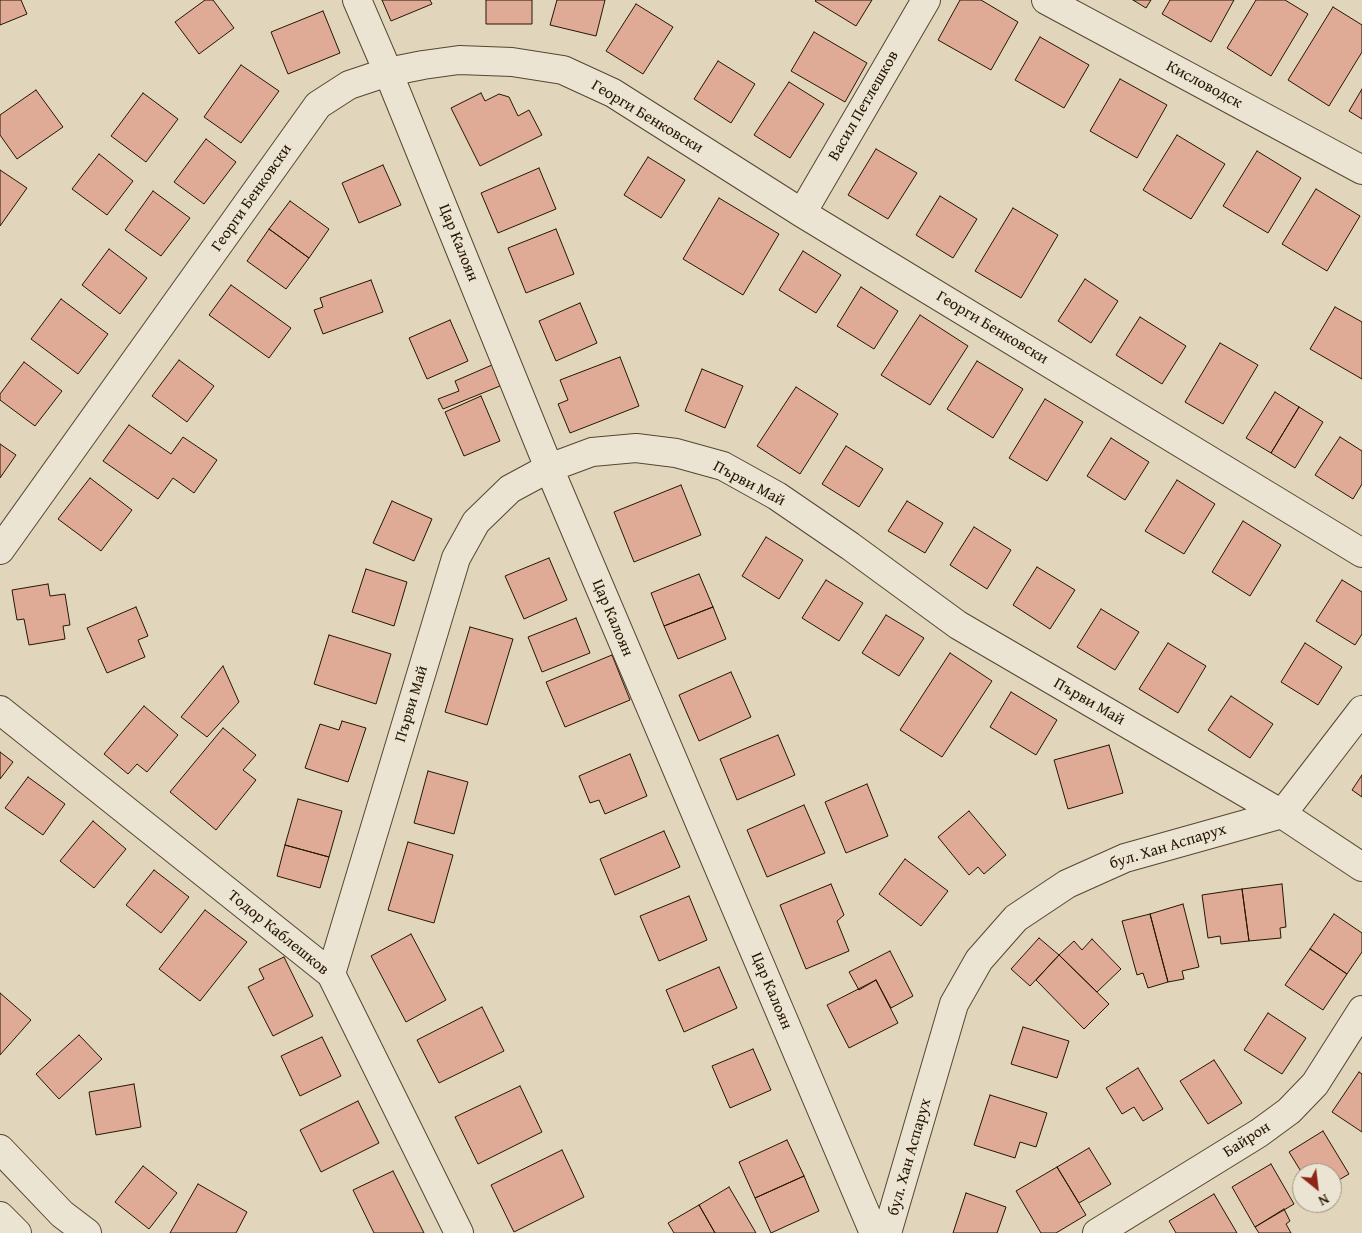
<!DOCTYPE html>
<meta charset="utf-8">
<style>
body{margin:0}
#map{position:relative;width:1362px;height:1233px;overflow:hidden;background:#e1d5bc;font-family:"Gentium Book Plus",serif}
canvas{display:block}
.north{position:absolute;left:1292px;top:1163px;width:50px;height:50px;box-sizing:border-box;background:#ece4d3;border:1px solid #9d927f;border-radius:50%;rotate:151deg;font-size:14px;font-weight:700;line-height:20px;text-align:center;color:#271600}
.north::after{content:'';display:block;margin:auto;width:18px;height:22px;background:#8f2418;clip-path:polygon(50% 0,100% 100%,50% 72%,0 100%)}
</style>
<div id="map">
<canvas width="1362" height="1233"></canvas>
<div class="north">N</div>
</div>
<script>
const ctx = document.querySelector('canvas').getContext('2d');
ctx.lineJoin = 'round';
function fillPath(path, color) { ctx.fillStyle = color; ctx.fill(path, 'evenodd'); }
const toPath = rows => new Path2D(rows.map(r => 'M' + r).join(''));
function trace(path, color, width, dash) { ctx.strokeStyle = color; ctx.lineWidth = width; ctx.lineCap = dash ? 'butt' : 'round'; ctx.setLineDash(dash || []); ctx.stroke(path); }
function drawText(font, color, halo, rows, align = 'center') {
  ctx.font = font + ' "Gentium Book Plus",serif'; ctx.lineWidth = 4; ctx.setLineDash([]); ctx.textBaseline = 'middle'; ctx.strokeStyle = halo; ctx.fillStyle = color; for (const [text, x, y, turn = 0] of rows) {
    ctx.save(); ctx.translate(x, y); ctx.rotate((+turn || 0) * Math.PI / 180); ctx.textAlign = isNaN(turn) ? turn : align; if (halo) ctx.strokeText(text, 0, 0); ctx.fillText(text, 0, 0); ctx.restore();
  }
}
const building = toPath([
 [0,0,21,0,27,14,0,25,0,0],
 [205,0,213,0,234,28,199,54,175,22,205,0],
 [382,0,430,0,432,4,391,21,382,0],
 [486,0,532,0,532,24,486,24,486,0],
 [557,0,605,0,596,36,550,25,557,0],
 [816,0,872,0,856,26,815,1,816,0],
 [960,0,981,0,1018,22,991,70,938,40,960,0],
 [1133,0,1151,0,1146,8,1133,0],
 [1170,0,1234,0,1211,42,1162,14,1170,0],
 [1256,0,1285,0,1308,14,1271,76,1227,48,1256,0],
 [636,4,673,27,643,74,606,51,636,4],
 [1333,7,1362,25,1362,52,1329,106,1288,80,1333,7],
 [323,11,340,53,288,74,271,32,323,11],
 [814,32,867,63,845,102,791,71,814,32],
 [1040,37,1089,65,1064,108,1015,80,1040,37],
 [718,61,755,84,731,123,694,99,718,61],
 [241,65,279,91,241,143,204,117,241,65],
 [1120,79,1167,105,1137,158,1090,131,1120,79],
 [789,82,824,104,790,158,754,135,789,82],
 [1362,89,1362,119,1349,111,1362,89],
 [36,90,63,127,17,159,0,135,0,115,36,90],
 [143,93,178,119,146,162,111,136,143,93],
 [481,93,485,101,499,94,509,97,518,116,529,110,542,135,480,166,451,108,481,93],
 [1177,135,1225,164,1191,219,1143,190,1177,135],
 [206,139,236,162,204,204,174,182,206,139],
 [876,149,917,173,888,219,848,195,876,149],
 [1257,151,1301,178,1268,233,1223,206,1257,151],
 [99,154,133,181,107,215,72,189,99,154],
 [648,157,685,180,661,218,624,195,648,157],
 [383,165,401,205,359,223,342,183,383,165],
 [539,168,556,209,498,233,481,193,539,168],
 [0,170,27,188,0,226,0,170],
 [1316,189,1360,216,1327,271,1282,244,1316,189],
 [153,191,190,218,161,256,125,230,153,191],
 [940,196,977,219,953,258,916,235,940,196],
 [719,198,779,234,743,295,683,259,719,198],
 [290,201,329,229,309,258,269,229,290,201],
 [1013,208,1058,235,1021,298,975,271,1013,208],
 [269,229,309,258,286,289,247,261,269,229],
 [556,229,574,274,526,293,508,248,556,229],
 [109,249,147,278,120,314,82,285,109,249],
 [803,251,841,275,816,313,779,290,803,251],
 [1085,279,1118,301,1091,343,1058,321,1085,279],
 [371,280,383,312,323,334,314,310,323,307,320,298,371,280],
 [231,285,291,328,269,358,209,315,231,285],
 [861,287,898,311,874,349,837,326,861,287],
 [61,299,108,334,78,374,31,339,61,299],
 [580,303,597,343,556,361,539,321,580,303],
 [1335,307,1362,322,1362,379,1310,349,1335,307],
 [920,315,968,346,930,405,881,375,920,315],
 [1140,317,1186,346,1162,384,1116,355,1140,317],
 [450,320,468,361,427,379,409,338,450,320],
 [1220,343,1258,365,1223,424,1185,402,1220,343],
 [620,357,639,406,570,433,558,404,568,400,560,380,620,357],
 [179,360,214,386,187,422,152,396,179,360],
 [977,361,1023,389,993,438,947,409,977,361],
 [24,362,62,391,35,426,0,400,0,394,24,362],
 [492,365,500,386,443,409,438,399,459,391,455,381,492,365],
 [702,369,743,386,725,428,685,411,702,369],
 [796,387,838,414,800,474,757,446,796,387],
 [1275,392,1299,407,1271,453,1246,438,1275,392],
 [481,396,500,441,464,456,445,412,481,396],
 [1045,399,1083,422,1047,481,1009,458,1045,399],
 [1299,407,1323,422,1295,468,1271,453,1299,407],
 [129,425,171,454,183,437,217,460,194,493,173,478,158,499,103,461,129,425],
 [1340,437,1362,451,1362,484,1353,499,1315,475,1340,437],
 [1111,438,1149,462,1125,500,1087,476,1111,438],
 [0,444,16,455,0,478,0,444],
 [846,446,883,469,859,507,822,484,846,446],
 [90,478,132,510,101,551,58,519,90,478],
 [1177,480,1215,504,1184,554,1145,531,1177,480],
 [681,485,701,535,634,562,614,512,681,485],
 [392,501,432,519,414,561,373,543,392,501],
 [907,501,943,523,925,553,888,531,907,501],
 [1243,521,1281,545,1250,596,1212,572,1243,521],
 [974,527,1011,550,987,589,950,565,974,527],
 [766,537,803,560,779,599,742,576,766,537],
 [549,558,567,600,524,619,505,576,549,558],
 [1037,567,1075,590,1050,629,1013,605,1037,567],
 [366,569,407,582,394,626,352,612,366,569],
 [699,574,713,607,664,626,651,593,699,574],
 [826,580,863,603,839,641,802,618,826,580],
 [1342,580,1362,592,1362,634,1355,645,1316,621,1342,580],
 [48,584,50,596,65,594,70,625,63,626,65,639,29,645,24,619,17,620,12,590,48,584],
 [136,607,148,636,138,640,145,657,107,673,87,628,136,607],
 [713,607,726,639,678,659,664,626,713,607],
 [1101,609,1139,632,1115,670,1077,647,1101,609],
 [886,615,924,638,899,676,862,653,886,615],
 [576,618,590,653,542,672,528,637,576,618],
 [470,627,513,639,487,725,445,712,470,627],
 [329,635,391,654,376,704,314,684,329,635],
 [1168,643,1206,666,1178,713,1139,689,1168,643],
 [1305,643,1342,667,1318,705,1281,682,1305,643],
 [950,653,992,681,942,757,900,730,950,653],
 [612,655,630,700,565,727,546,682,612,655],
 [223,666,239,702,207,737,181,717,223,666],
 [731,672,751,717,699,741,679,695,731,672],
 [1011,692,1057,720,1036,755,990,727,1011,692],
 [1231,696,1273,724,1250,758,1208,730,1231,696],
 [144,706,178,735,147,772,137,764,128,774,104,754,144,706],
 [342,721,366,728,348,782,305,768,320,724,339,730,342,721],
 [223,728,256,755,243,770,256,780,216,830,170,792,223,728],
 [778,735,795,775,737,800,720,759,778,735],
 [1109,745,1123,793,1068,809,1054,760,1109,745],
 [0,752,13,762,0,779,0,752],
 [630,754,647,796,605,814,599,800,590,803,579,776,630,754],
 [428,771,468,782,454,834,414,823,428,771],
 [1362,775,1362,797,1352,790,1362,775],
 [28,777,65,804,43,835,5,808,28,777],
 [867,784,888,836,846,853,825,802,867,784],
 [298,799,342,811,329,857,285,845,298,799],
 [804,805,825,853,767,877,747,830,804,805],
 [969,811,1006,855,984,874,978,867,969,875,938,837,969,811],
 [93,821,126,849,94,888,60,861,93,821],
 [664,831,680,867,615,895,600,859,664,831],
 [408,842,453,855,434,923,388,910,408,842],
 [285,845,329,857,320,888,277,876,285,845],
 [905,859,948,891,921,926,879,894,905,859],
 [154,870,189,897,161,933,126,905,154,870],
 [831,884,844,915,837,921,849,951,806,969,780,905,831,884],
 [1282,884,1286,927,1280,928,1281,938,1249,941,1242,889,1282,884],
 [1242,889,1249,941,1221,944,1220,936,1208,938,1202,895,1242,889],
 [689,896,707,940,659,961,640,916,689,896],
 [1183,904,1199,967,1182,971,1184,979,1168,982,1150,914,1183,904],
 [205,910,247,942,200,1001,159,969,205,910],
 [1150,914,1168,982,1148,988,1143,973,1137,975,1122,921,1150,914],
 [1334,914,1362,933,1362,952,1347,974,1310,949,1334,914],
 [411,934,446,1000,406,1022,371,956,411,934],
 [1039,938,1059,955,1030,986,1011,969,1039,938],
 [1092,939,1121,969,1097,992,1059,955,1074,941,1082,950,1092,939],
 [1310,949,1347,974,1323,1010,1285,985,1310,949],
 [890,951,913,996,891,1008,876,980,859,990,849,972,890,951],
 [1059,955,1109,1004,1084,1029,1036,980,1059,955],
 [284,957,313,1016,273,1036,248,987,264,979,259,969,284,957],
 [719,967,737,1008,684,1032,666,990,719,967],
 [876,980,898,1023,849,1048,827,1005,876,980],
 [0,993,31,1020,0,1055,0,993],
 [482,1007,504,1051,439,1083,417,1040,482,1007],
 [1268,1013,1306,1038,1282,1074,1244,1050,1268,1013],
 [1023,1027,1069,1041,1057,1078,1011,1064,1023,1027],
 [79,1035,102,1059,59,1099,36,1074,79,1035],
 [322,1037,341,1076,300,1096,281,1056,322,1037],
 [753,1049,771,1090,730,1108,712,1066,753,1049],
 [1214,1060,1242,1103,1208,1124,1180,1081,1214,1060],
 [1138,1068,1163,1109,1143,1121,1134,1107,1122,1114,1106,1088,1138,1068],
 [1359,1072,1362,1074,1362,1132,1332,1112,1359,1072],
 [134,1084,141,1127,96,1135,89,1092,134,1084],
 [520,1086,542,1132,478,1164,455,1117,520,1086],
 [990,1095,1047,1113,1036,1147,1020,1142,1015,1158,974,1145,990,1095],
 [358,1101,379,1143,321,1172,300,1130,358,1101],
 [1323,1131,1349,1174,1332,1184,1332,1173,1302,1173,1289,1152,1323,1131],
 [787,1140,804,1176,755,1198,739,1162,787,1140],
 [1089,1148,1111,1184,1079,1203,1057,1167,1089,1148],
 [562,1150,584,1197,514,1232,491,1185,562,1150],
 [1271,1164,1294,1204,1255,1227,1232,1187,1271,1164],
 [143,1166,177,1193,149,1229,115,1202,143,1166],
 [1057,1167,1086,1215,1056,1233,1041,1233,1016,1191,1057,1167],
 [393,1171,424,1233,374,1233,353,1190,393,1171],
 [804,1176,819,1211,771,1233,755,1198,804,1176],
 [198,1184,247,1212,236,1233,170,1233,198,1184],
 [729,1187,756,1233,715,1233,699,1205,729,1187],
 [966,1193,1006,1207,997,1233,953,1233,966,1193],
 [1214,1194,1237,1233,1176,1233,1169,1221,1214,1194],
 [699,1205,715,1233,674,1233,668,1223,699,1205],
 [1284,1209,1290,1221,1286,1224,1291,1233,1259,1233,1255,1227,1284,1209]
]);
fillPath(building, '#dfab96');
trace(building, '#271600', 1);
const minor = toPath([
 [357,0,388,72,549,468,874,1233],
 [1046,0,1362,170],
 [802,213,926,0],
 [0,550,318,105,349,85,388,72,423,65,459,60,512,62,563,70,613,93,802,213,1362,553],
 [0,710,331,974,459,1233],
 [331,974,456,558,476,522,510,489,549,468,592,452,636,448,676,453,723,466,777,496,850,546,958,625,1282,814,1362,710],
 [0,1149,62,1214,87,1233],
 [0,1216,17,1233],
 [887,1233,954,1004,979,960,1016,918,1067,884,1125,858,1282,814,1362,867],
 [1097,1233,1259,1133,1289,1111,1315,1084,1362,1010]
]);
trace(minor, '#56462f', 30);
trace(minor, '#ece4d3', 28);
drawText('16px', '#271600', '#ece4d3', [
 ["Кисловодск",1204,85,28],
 ["Васил Петлешков",864,106,-60],
 ["Георги Бенковски",647,117,31],
 ["Георги Бенковски",252,198,-55],
 ["Цар Калоян",458,243,68],
 ["Георги Бенковски",992,328,31],
 ["Първи Май",749,484,28],
 ["Цар Калоян",612,618,67],
 ["Първи Май",1089,702,30],
 ["Първи Май",412,704,-73],
 ["бул. Хан Аспарух",1168,847,-17],
 ["Тодор Каблешков",278,933,39],
 ["Цар Калоян",771,991,67],
 ["Байрон",1247,1140,-33],
 ["бул. Хан Аспарух",910,1157,-74]
]);
</script>
